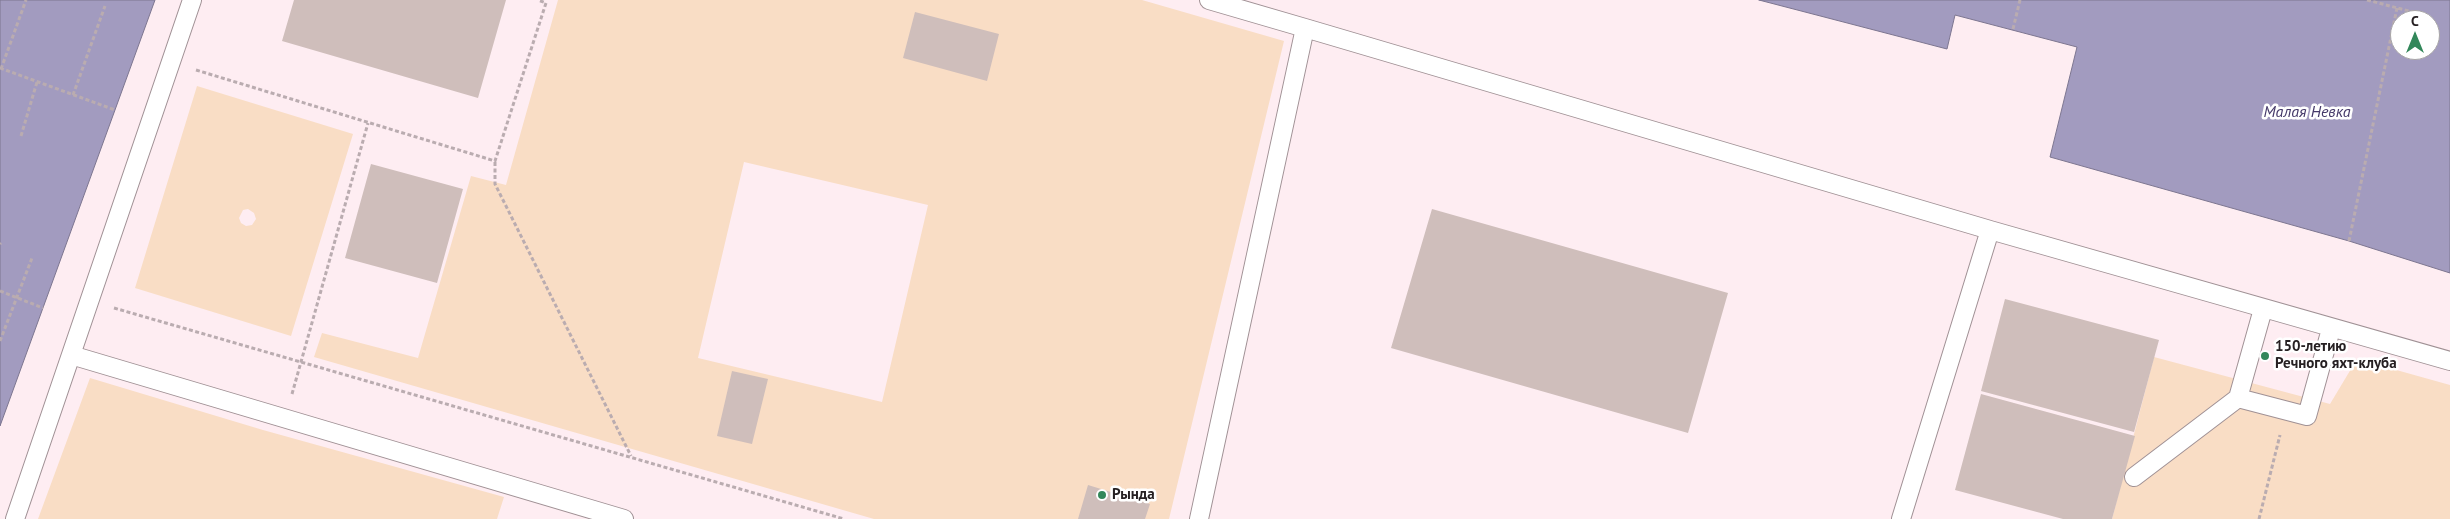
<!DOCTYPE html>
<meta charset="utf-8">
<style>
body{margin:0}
#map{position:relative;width:2450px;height:519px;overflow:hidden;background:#feedf2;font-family:"PT Sans",sans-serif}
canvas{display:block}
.north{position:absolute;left:2390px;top:10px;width:50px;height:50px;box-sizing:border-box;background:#fff;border:1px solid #a8a6a7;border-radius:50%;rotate:0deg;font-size:14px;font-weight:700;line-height:20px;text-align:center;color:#262022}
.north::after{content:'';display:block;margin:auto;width:18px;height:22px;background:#32875a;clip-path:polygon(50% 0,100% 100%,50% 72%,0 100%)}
</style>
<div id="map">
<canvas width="2450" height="519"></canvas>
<div class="north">С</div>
</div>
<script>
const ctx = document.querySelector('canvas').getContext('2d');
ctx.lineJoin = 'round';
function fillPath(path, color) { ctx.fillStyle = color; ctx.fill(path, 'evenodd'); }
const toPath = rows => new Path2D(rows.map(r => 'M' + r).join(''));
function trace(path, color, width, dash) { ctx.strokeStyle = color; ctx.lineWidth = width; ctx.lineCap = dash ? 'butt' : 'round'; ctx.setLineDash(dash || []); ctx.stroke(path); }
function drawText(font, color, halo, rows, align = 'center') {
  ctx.font = font + ' "PT Sans",sans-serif'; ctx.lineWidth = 5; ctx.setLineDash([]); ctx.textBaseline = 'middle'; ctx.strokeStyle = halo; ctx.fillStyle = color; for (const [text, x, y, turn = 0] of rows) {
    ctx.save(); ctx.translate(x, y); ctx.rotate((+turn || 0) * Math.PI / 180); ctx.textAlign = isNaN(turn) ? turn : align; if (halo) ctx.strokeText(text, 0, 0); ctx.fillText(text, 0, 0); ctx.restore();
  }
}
fillPath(toPath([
 [558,0,1142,0,1284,41,1169,519,874,519,314,357,322,333,418,358,471,176,506,185],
 [744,162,928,205,882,402,698,358],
 [197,86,353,134,291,336,135,288],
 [248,209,254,213,256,219,252,225,246,226,241,223,239,218,243,210],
 [2154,357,2330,404,2357,359,2450,385,2450,519,2112,519],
 [90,378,263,430,504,497,497,519,38,519]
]), '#f9ddc5');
const water = toPath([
 [0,0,155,0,0,426,0,0],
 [1759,0,2450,0,2450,273,2349,241,2050,157,2077,47,1955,15,1947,49,1759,0],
 [2400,20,2430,20,2430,50,2400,50,2400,20]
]);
fillPath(water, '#a29bbf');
trace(water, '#7d7690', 1);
fillPath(toPath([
 [294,0,506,0,478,98,282,41],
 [915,12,999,34,987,81,903,58],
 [371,164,463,189,437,283,345,258],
 [1432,209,1728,293,1688,433,1391,348],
 [2005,299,2159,340,2134,432,1981,391],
 [732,371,768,379,752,444,717,436],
 [1981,394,2135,436,2112,519,2063,519,1955,490],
 [1088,485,1150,504,1145,519,1078,519]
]), '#cfbebb');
const lane = toPath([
 [1305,28,1990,230,1901,519],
 [1990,230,2450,361],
 [71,355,624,519],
 [2238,398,2307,416,2331,329],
 [2134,477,2238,398,2263,309],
 [15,519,192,0],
 [1199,519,1305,28,1209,0]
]);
trace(lane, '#a09195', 20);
trace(toPath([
 [2367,0,2428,16],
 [2013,29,2020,0],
 [0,68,115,110],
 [1,69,26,0],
 [196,70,495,161,546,3,538,0],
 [73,95,105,6],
 [21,136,37,82],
 [495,162,495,184,631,456],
 [2349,241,2397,8],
 [0,244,1,243],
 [0,291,43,308],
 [114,308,844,519],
 [0,341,32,258],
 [292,394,368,123],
 [2259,519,2280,435]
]), '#baacb0', 3, [4, 2.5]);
trace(lane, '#fff', 18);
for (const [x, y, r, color] of [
 [2265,356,5,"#32875a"],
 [1102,495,5,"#32875a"]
]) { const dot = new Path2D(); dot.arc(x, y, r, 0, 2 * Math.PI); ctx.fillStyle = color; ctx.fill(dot); trace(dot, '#fff', 2); }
drawText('bold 15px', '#262022', '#fff', [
 ["150-летию",2275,347],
 ["Речного яхт-клуба",2275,364],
 ["Рында",1112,495]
], 'left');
drawText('italic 16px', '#453969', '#fff', [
 ["Малая Невка",2307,112]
]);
</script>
